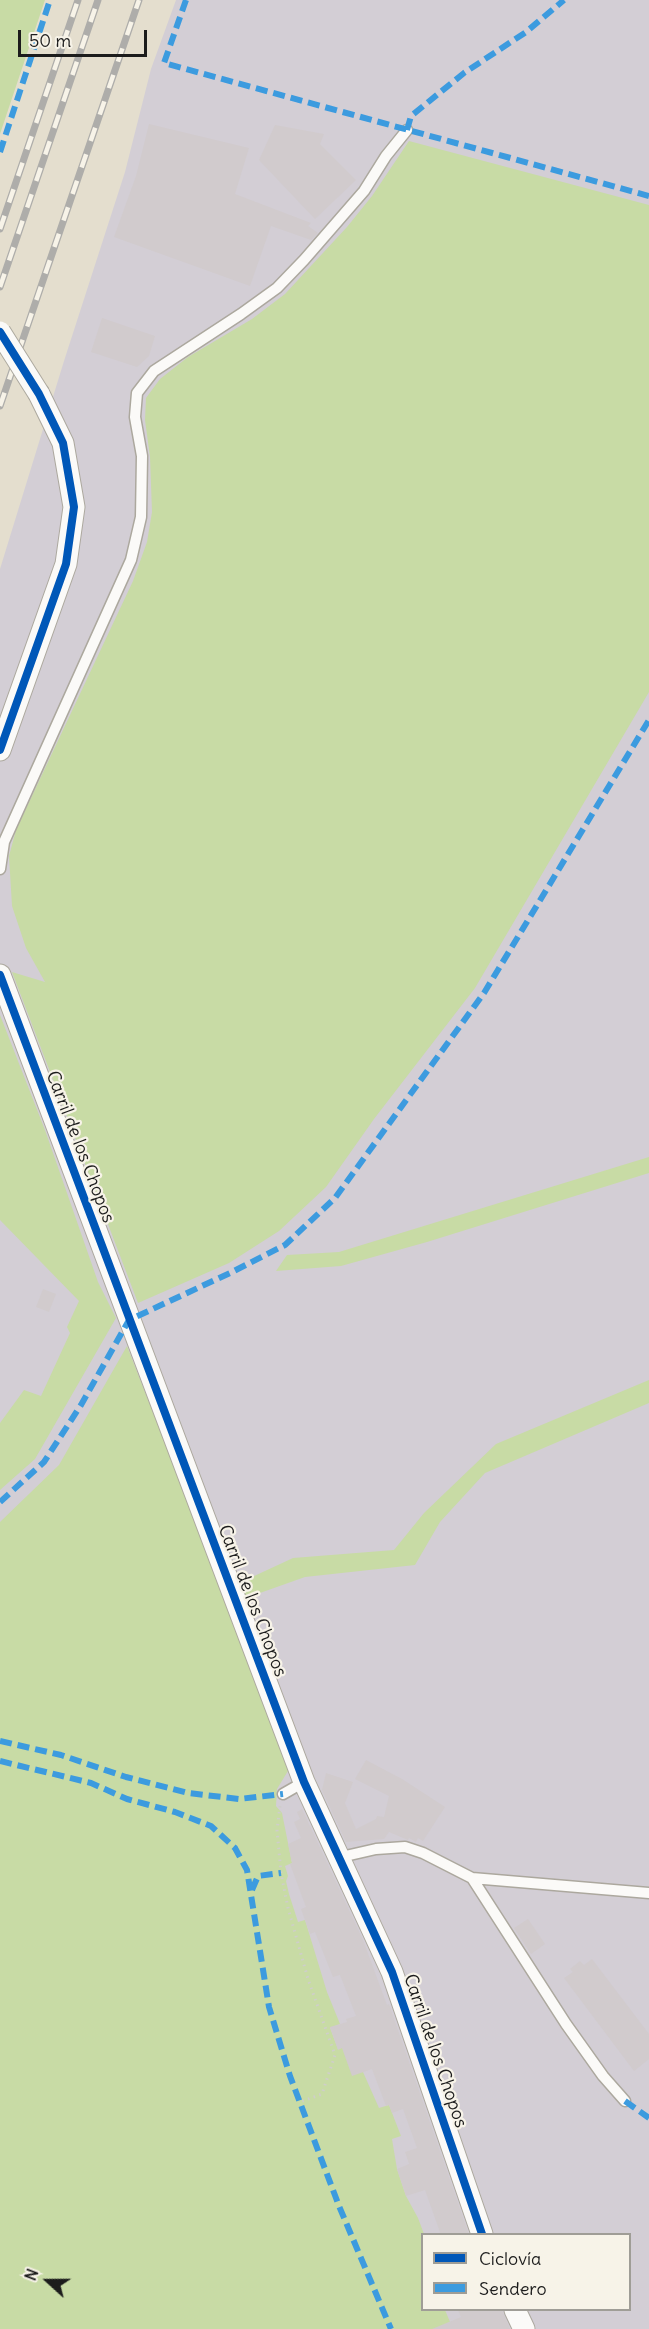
<!DOCTYPE html>
<meta charset="utf-8">
<style>
body{margin:0}
#map{position:relative;width:649px;height:2329px;overflow:hidden;background:#e4dece;font-family:Delius,sans-serif}
canvas{display:block}
.legend{position:absolute;left:421px;top:2233px;width:210px;height:78px;box-sizing:border-box;background:#f7f3e8;border:2px solid #9f9d96;margin:0;padding:8px 10px;list-style:none;font-size:18px;color:#1c1c1c}
.legend li{display:flex;align-items:center;gap:12px;height:30px}
.legend b{width:30px;border:2px solid #9f9d96}
.north{position:absolute;left:18px;top:2251px;width:60px;height:60px;-webkit-text-stroke:4px #f7f3e8;paint-order:stroke;rotate:291deg;font-size:16px;font-weight:700;line-height:24px;text-align:center;color:#1c1c1c}
.north::after{content:'';display:block;margin:auto;width:21px;height:27px;background:#1c1c1c;clip-path:polygon(50% 0,100% 100%,50% 72%,0 100%)}
.scale{position:absolute;left:18px;top:30px;width:129px;height:27px;box-sizing:border-box;border:3px solid #1c1c1c;border-top:0;padding-left:8px;font-size:18px;line-height:21px;white-space:nowrap;color:#1c1c1c;-webkit-text-stroke:4px #f7f3e8;paint-order:stroke}
</style>
<div id="map">
<canvas width="649" height="2329"></canvas>
<ul class="legend">
<li><b style="height:8px;background:#0057b8"></b>Ciclovía</li>
<li><b style="height:8px;background:#3c9bdf"></b>Sendero</li>
</ul>
<div class="north">N</div>
<div class="scale">50 m</div>
</div>
<script>
const ctx = document.querySelector('canvas').getContext('2d');
ctx.lineJoin = 'round';
function fillPath(path, color) { ctx.fillStyle = color; ctx.fill(path, 'evenodd'); }
const toPath = rows => new Path2D(rows.map(r => 'M' + r).join(''));
function trace(path, color, width, dash) { ctx.strokeStyle = color; ctx.lineWidth = width; ctx.lineCap = dash ? 'butt' : 'round'; ctx.setLineDash(dash || []); ctx.stroke(path); }
function drawText(font, color, halo, rows, align = 'center') {
  ctx.font = font + ' Delius,sans-serif'; ctx.lineWidth = 4.5; ctx.setLineDash([]); ctx.textBaseline = 'middle'; ctx.strokeStyle = halo; ctx.fillStyle = color; for (const [text, x, y, turn = 0] of rows) {
    ctx.save(); ctx.translate(x, y); ctx.rotate((+turn || 0) * Math.PI / 180); ctx.textAlign = isNaN(turn) ? turn : align; if (halo) ctx.strokeText(text, 0, 0); ctx.fillText(text, 0, 0); ctx.restore();
  }
}
fillPath(toPath([
 [176,0,649,0,649,2329,0,2329,0,569,64,361,125,172,151,69],
 [422,2234,630,2234,630,2310,422,2310]
]), '#d3ced5');
fillPath(toPath([
 [0,0,45,0,0,134],
 [409,141,649,205,649,692,475,988,374,1119,326,1187,279,1231,229,1263,138,1303,12,972,45,982,26,948,12,906,9,856,16,830,133,581,147,542,152,512,150,457,145,420,146,398,160,379,188,357,252,319,285,294,347,227,372,196],
 [0,1015,45,1130,98,1282,116,1318,35,1459,0,1490,0,1423,24,1390,41,1396,70,1333,67,1327,79,1301,0,1220],
 [649,1157,649,1173,427,1242,341,1266,276,1271,287,1255,339,1252],
 [127,1346,291,1766,277,1789,276,1806,282,1813,292,1863,285,1866,288,1876,286,1881,289,1894,298,1922,305,1920,327,1992,340,2024,330,2028,338,2049,351,2045,379,2108,389,2105,401,2136,392,2139,397,2169,406,2196,418,2218,424,2234,422,2234,422,2310,445,2310,453,2329,0,2329,0,1522,59,1465],
 [649,1380,649,1403,485,1473,440,1522,415,1565,305,1577,243,1599,237,1584,293,1558,394,1550,424,1513,496,1444]
]), '#c8dba5');
fillPath(toPath([
 [149,124,249,148,235,194,311,223,308,226,318,233,311,240,271,226,250,286,114,237,136,176],
 [275,125,324,134,320,144,356,180,315,219,259,160],
 [102,318,155,336,149,356,137,367,91,352],
 [43,1289,56,1294,49,1312,36,1307],
 [366,1760,402,1779,445,1807,423,1841,418,1838,416,1842,409,1838,408,1840,389,1832,384,1839,346,1842,322,1790,326,1773,353,1782,345,1803,356,1829,376,1819,377,1816,384,1817,389,1796,355,1779],
 [302,1809,363,1940,387,2005,389,2004,469,2235,441,2235,425,2190,406,2196,397,2169,409,2164,405,2152,417,2148,403,2109,392,2113,389,2105,386,2106,372,2069,352,2076,342,2048,338,2050,330,2027,347,2022,346,2019,356,2016,340,1975,333,1977,315,1932,310,1934,301,1909,306,1907,290,1864,292,1863,288,1844,301,1838,294,1822,300,1819,297,1812],
 [528,1919,545,1944,531,1954,514,1928],
 [592,1959,649,2034,649,2059,634,2071,564,1978,573,1972,570,1969,580,1961,584,1965],
 [458,2310,502,2310,510,2329,432,2329,461,2317]
]), '#d1cbcd');
const lane = toPath([
 [0,869,4,842,131,560,141,517,142,456,135,417,137,393,154,371,241,314,277,288,304,260,364,191,386,156,407,130],
 [283,1794,304,1782],
 [341,1857,376,1849,405,1847,423,1853,472,1878,649,1893],
 [472,1878,566,2024,603,2076,625,2101]
]);
const street = toPath([
 [0,750,66,564,74,507,63,443,39,394],
 [0,975,304,1782,392,1972,482,2234],
 [515,2310,524,2329]
]);
trace(lane, '#aca89e', 13);
trace(street, '#aca89e', 23);
trace(toPath([
 [280,1806,277,1830,281,1873,288,1908,308,1979,335,2055,322,2094,300,2102]
]), '#cfceca', 3, [1.5, 4.5]);
trace(lane, '#fbfaf8', 10);
trace(street, '#fbfaf8', 21);
const rail = toPath([
 [0,229,78,0],
 [0,287,98,0],
 [0,406,139,0]
]);
trace(rail, '#aeadaa', 7);
trace(rail, '#f7f3e8', 4.5, [14]);
const streetBridge = toPath([
 [0,332,39,394]
]);
trace(streetBridge, '#aca89e', 23, []);
trace(streetBridge, '#fbfaf8', 21);
trace(toPath([
 [186,0,164,63,649,196],
 [407,130,411,116,464,73,526,32,564,0],
 [0,152,50,0],
 [0,1502,44,1462,81,1405,129,1320,230,1273,285,1245,335,1198,484,993,649,720],
 [0,1741,61,1755,126,1777,188,1793,239,1799,283,1794],
 [0,1761,91,1783,127,1799,175,1812,211,1826,235,1848,247,1870,269,2007,290,2076,339,2206,391,2329],
 [252,1890,258,1876,281,1873],
 [625,2101,649,2118]
]), '#3c9bdf', 6, [12, 6]);
trace(toPath([
 [0,332,39,394,63,443,74,507,66,564,0,750],
 [0,975,304,1782,392,1972,482,2234]
]), '#0057b8', 8);
drawText('18px', '#1c1c1c', '#f7f3e8', [
 ["Carril de los Chopos",80,1147,69],
 ["Carril de los Chopos",252,1601,69],
 ["Carril de los Chopos",435,2051,71]
]);
</script>
